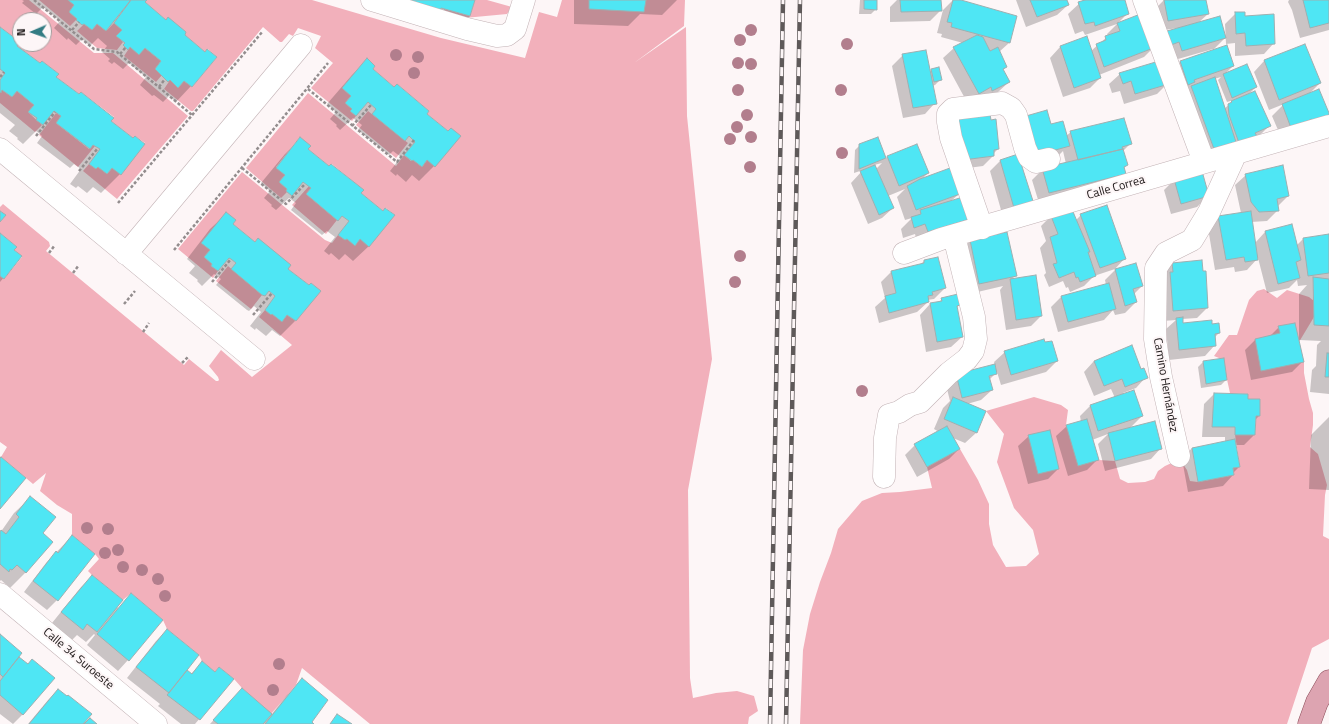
<!DOCTYPE html>
<meta charset="utf-8">
<style>
body{margin:0}
#map{position:relative;width:1329px;height:724px;overflow:hidden;background:#fdf6f7;font-family:"Titillium Web",sans-serif}
canvas{display:block}
.north{position:absolute;left:12px;top:12px;width:40px;height:40px;box-sizing:border-box;background:#fdf6f7;border:1px solid #a39d9d;border-radius:50%;rotate:268deg;font-size:11px;font-weight:700;line-height:16px;text-align:center;color:#1c1717}
.north::after{content:'';display:block;margin:auto;width:14px;height:18px;background:#337c83;clip-path:polygon(50% 0,100% 100%,50% 72%,0 100%)}
</style>
<div id="map">
<canvas width="1329" height="724"></canvas>
<div class="north">N</div>
</div>
<script>
const ctx = document.querySelector('canvas').getContext('2d');
ctx.lineJoin = 'round';
function fillPath(path, color) { ctx.fillStyle = color; ctx.fill(path, 'evenodd'); }
const toPath = rows => new Path2D(rows.map(r => 'M' + r).join(''));
function trace(path, color, width, dash) { ctx.strokeStyle = color; ctx.lineWidth = width; ctx.lineCap = dash ? 'butt' : 'round'; ctx.setLineDash(dash || []); ctx.stroke(path); }
function drawText(font, color, halo, rows, align = 'center') {
  ctx.font = font + ' "Titillium Web",sans-serif'; ctx.lineWidth = 4; ctx.setLineDash([]); ctx.textBaseline = 'middle'; ctx.strokeStyle = halo; ctx.fillStyle = color; for (const [text, x, y, turn = 0] of rows) {
    ctx.save(); ctx.translate(x, y); ctx.rotate((+turn || 0) * Math.PI / 180); ctx.textAlign = isNaN(turn) ? turn : align; if (halo) ctx.strokeText(text, 0, 0); ctx.fillText(text, 0, 0); ctx.restore();
  }
}
fillPath(toPath([
 [0,0,29,0,94,53,113,53,188,116,117,199,83,171,89,164,96,169,98,167,107,174,112,168,121,174,145,143,135,136,133,138,111,121,114,117,81,92,79,94,56,77,59,74,42,61,40,63,17,46,20,42,0,27],
 [20,20,44,20,44,44,20,44],
 [39,0,68,0,74,5,69,12,77,19,70,26],
 [147,0,312,0,441,38,525,58,539,12,557,17,562,0,589,0,589,9,646,0,685,0,684,26,634,63,686,27,687,116,712,359,688,490,690,678,693,698,716,693,737,691,754,696,758,711,749,717,748,724,370,724,302,668,296,685,271,714,242,688,234,679,219,667,215,672,202,661,199,655,167,629,163,620,131,593,123,600,92,575,88,571,99,559,95,554,72,535,72,514,57,505,40,491,46,473,33,484,1,457,7,447,0,442,0,276,4,279,22,257,14,250,17,247,0,233,0,222,5,215,0,211,0,207,3,204,49,242,50,246,46,251,184,365,189,359,216,381,218,381,219,380,218,377,209,366,221,350,252,377,292,345,259,317,265,310,271,315,272,314,282,321,287,315,296,321,320,291,311,283,309,285,288,269,258,239,255,242,233,224,236,220,204,257,212,264,211,266,218,271,213,278,178,249,242,172,325,240,332,243,338,235,345,240,347,239,355,245,360,239,395,215,386,208,383,211,361,193,363,190,332,164,329,166,308,149,300,137,276,167,285,175,279,182,287,189,286,191,287,192,281,198,246,168,308,93,396,166,404,155,411,161,413,160,422,167,448,131,427,114,429,111,397,84,394,87,373,69,375,66,367,59,342,88,351,96,345,103,352,109,350,111,356,116,352,121,311,88,333,63,315,48,321,36,298,28,293,36,289,34,282,42,280,42,263,27,193,111,191,111,164,89,170,80,178,88,184,81,192,87,217,57,208,49,205,52,185,35,186,32,166,20,145,2],
 [475,0,487,0,512,7,507,14,475,17,463,18,443,13,444,9,470,16],
 [114,23,122,30,117,36,123,42,117,50,97,48,77,31,84,24,92,30,97,24,106,31],
 [130,47,139,54,145,48,161,61,155,69,162,75,156,82,124,56],
 [2,90,12,97,17,91,34,105,28,112,42,125,35,132,0,103,0,92,1,92],
 [368,111,408,143,396,158,356,125],
 [56,113,61,116,56,123,89,149,93,145,95,146,78,167,39,135],
 [309,186,311,188,306,194,337,220,326,234,292,205],
 [228,266,262,295,251,309,216,281],
 [1264,289,1277,298,1287,290,1309,297,1314,301,1314,317,1299,342,1304,362,1304,373,1309,399,1313,413,1313,425,1310,447,1318,454,1327,485,1325,495,1323,536,1329,539,1329,639,1312,648,1287,724,800,724,803,650,810,614,820,582,831,553,838,529,862,501,882,493,900,492,932,488,927,467,960,449,978,480,989,504,989,524,993,545,1006,567,1026,566,1039,554,1033,530,1014,508,997,462,1004,434,986,411,1034,397,1061,405,1068,410,1066,425,1099,460,1115,461,1120,479,1128,483,1145,482,1154,479,1158,471,1165,466,1176,461,1183,464,1187,470,1190,481,1198,482,1234,475,1233,468,1240,467,1235,435,1255,435,1256,416,1260,416,1260,399,1248,399,1248,394,1230,393,1224,366,1219,358,1214,356,1229,335,1237,335,1249,300,1257,291]
]), '#f2b0bb');
fillPath(toPath([
 [22,0,128,0,129,1,131,0,146,0,144,2,183,35,191,86,176,102,169,96,163,102,154,95,152,96,150,94,140,85,146,77,129,63,123,69,114,62,112,64,108,61,110,59,102,52,107,46,98,38,90,46,82,39,76,45,68,38,67,40,54,28,60,21,43,7,36,14,22,3,24,1],
 [474,0,470,16,454,31,424,27,396,19,396,16],
 [574,0,677,0,662,15,640,14,628,26,574,24],
 [860,0,876,0,876,9,871,14,859,14],
 [897,0,940,0,941,10,930,21,890,22,890,7],
 [953,0,957,0,1009,43,999,52,1006,67,1003,70,1009,82,998,92,982,100,968,104,943,58,954,48,963,43,941,37,942,34,937,33,943,10],
 [1016,0,1066,0,1068,5,1057,15,1026,27],
 [1083,0,1124,0,1128,13,1118,23,1154,47,1144,57,1099,75,1100,78,1090,88,1063,97,1050,58,1060,47,1086,38,1091,51,1108,36,1107,34,1117,24,1085,35,1083,31,1075,34,1068,14],
 [1164,0,1205,0,1208,14,1198,23,1225,38,1213,50,1213,49,1171,61,1169,52,1178,28,1157,31,1154,10],
 [1289,0,1329,0,1329,30,1300,38,1292,10,1288,2],
 [1236,13,1244,17,1274,43,1264,54,1235,56,1235,43,1226,44,1225,24],
 [0,28,16,46,110,122,120,174,101,193,93,187,87,193,78,186,76,188,70,184,81,169,74,164,70,168,37,143,42,136,36,131,23,144,17,139,18,138,9,131,15,125,0,113],
 [1305,45,1320,83,1308,95,1329,115,1281,137,1272,116,1284,104,1269,110,1254,72,1264,61],
 [1226,46,1233,66,1225,74,1256,87,1248,95,1270,125,1259,136,1203,159,1170,72,1180,62],
 [1221,77,1218,80,1227,102,1234,100,1224,109,1214,79],
 [903,55,929,73,932,70,940,80,935,85,932,86,935,103,925,114,903,118,892,66],
 [367,60,371,69,426,114,434,166,419,181,412,175,406,182,397,174,396,176,390,171,401,157,393,151,389,155,358,130,362,125,353,118,340,130,336,126,337,125,330,119,336,112,327,104,352,75],
 [1120,74,1168,83,1157,94,1124,104,1120,91,1112,93,1109,84],
 [990,121,998,149,993,154,993,156,983,166,953,170],
 [1050,125,1066,136,1071,132,1130,144,1123,151,1127,165,1123,169,1125,174,1039,203,1032,180,1043,169,1066,164,1063,151,1058,156,1026,165],
 [877,138,885,159,887,157,928,173,921,180,959,194,951,201,969,219,958,229,917,242,915,234,903,238,901,229,912,218,905,220,897,197,905,189,888,196,893,208,882,218,868,224,851,183,863,170,854,173,855,150,860,145],
 [882,163,876,169,874,165],
 [300,139,307,149,359,193,369,246,353,261,345,254,339,260,331,253,329,255,324,251,335,237,327,231,322,235,291,210,296,203,289,198,276,210,271,206,272,205,264,198,270,191,261,183,285,154],
 [1018,155,1032,201,1003,217,990,171,1000,161],
 [1246,175,1288,196,1278,206,1278,210,1267,221,1251,222,1255,243,1265,232,1291,226,1296,246,1303,239,1329,235,1329,394,1310,392,1312,370,1316,366,1317,345,1321,341,1299,340,1299,294,1307,285,1298,286,1297,280,1289,288,1267,293,1258,258,1247,270,1235,272,1234,267,1215,270,1208,228,1219,217,1241,213,1235,185],
 [1174,180,1208,196,1197,207,1171,214,1164,190],
 [226,214,232,224,309,286,319,291,295,321,280,336,272,330,266,336,256,328,255,330,250,326,261,312,254,306,249,311,247,310,216,285,221,279,214,274,202,286,197,281,198,280,189,273,195,266,187,259,210,229],
 [1081,215,1125,258,1115,269,1094,276,1084,286,1070,292,1068,287,1066,288,1063,281,1049,287,1044,275,1046,273,1040,248,1046,241,1041,226,1051,216,1076,220],
 [0,235,13,251,21,257,0,282],
 [970,241,1016,275,1012,279,1041,316,1031,326,1006,330,1000,290,1003,286,969,294,960,252],
 [924,261,945,288,934,299,927,300,928,302,917,312,879,323,875,307,885,298,881,282,891,272,921,264],
 [1136,264,1142,286,1133,295,1136,302,1125,313,1115,315,1113,310,1104,320,1058,332,1051,307,1062,296,1106,285,1105,280,1115,270],
 [1172,264,1207,308,1197,318,1182,319,1183,324,1211,325,1219,333,1214,338,1215,345,1205,356,1169,360,1166,329,1176,320,1163,321,1162,274],
 [942,299,959,305,956,308,962,337,951,347,926,352,920,315,930,304,938,303],
 [1279,327,1302,362,1292,372,1251,380,1245,350,1255,340,1269,337],
 [1005,352,1057,361,1046,372,1001,385,997,372,989,380,992,390,981,400,967,404,985,411,976,433,965,443,953,438,959,449,949,459,917,477,905,455,915,445,939,432,934,429,943,408,950,401,946,385,957,375,995,365,994,362],
 [1223,359,1226,380,1221,385,1201,388,1198,367,1203,362],
 [1094,361,1141,370,1146,377,1136,388,1123,393,1142,416,1129,429,1161,448,1151,459,1105,471,1098,444,1108,434,1092,440,1097,460,1087,470,1068,476,1056,436,1067,426,1081,422,1080,416,1090,406,1115,398,1111,389,1094,396,1084,372],
 [1214,394,1247,400,1259,416,1255,420,1254,435,1244,445,1235,445,1239,467,1233,473,1233,475,1223,486,1188,492,1182,459,1192,448,1225,442,1225,437,1202,437,1204,404],
 [1329,417,1329,490,1309,489,1311,435],
 [1029,436,1058,469,1048,479,1028,484,1018,446],
 [30,498,42,533,26,572,10,588,1,580,0,581,0,533,14,513],
 [72,536,57,600,47,610,24,592,46,563],
 [92,577,118,608,131,595,128,660,118,671,87,645,95,635,94,634,86,642,77,635,72,640,52,623,81,587],
 [167,630,186,670,191,674,202,662,215,672,233,679,195,724,181,724,158,706,160,704,127,678,156,641],
 [0,636,18,657,28,665,23,714,13,724,0,714],
 [302,680,311,722,313,724,210,724,242,689,271,715,287,695],
 [58,690,82,724,28,724,48,700]
]), '#0003');
const building = toPath([
 [68,0,130,0,130,1,106,31,97,24,92,30,84,24,82,25,76,20,77,19,69,12,74,5,68,0],
 [131,0,147,0,145,2,166,20,168,17,186,32,185,35,205,52,207,49,217,57,192,87,184,81,178,88,170,80,168,82,155,69,161,61,145,48,139,55,130,47,128,50,123,45,125,43,116,36,122,30,114,23,131,0],
 [408,0,475,0,470,16,441,8,440,12,408,0],
 [589,0,646,0,644,12,589,9,589,0],
 [864,0,877,0,877,10,864,9,864,0],
 [900,0,941,0,942,11,901,12,900,0],
 [953,0,961,0,1017,16,1010,43,951,27,952,23,947,22,953,0],
 [1030,0,1067,0,1069,5,1037,17,1030,0],
 [1085,0,1125,0,1129,14,1095,26,1094,22,1085,24,1078,2,1085,0],
 [1164,0,1206,0,1209,14,1168,21,1164,0],
 [1303,0,1329,0,1329,23,1310,28,1303,0],
 [1235,12,1245,12,1245,16,1274,14,1275,44,1246,46,1245,33,1236,34,1235,12],
 [1143,13,1156,47,1104,67,1096,44,1106,40,1105,36,1120,31,1117,23,1143,13],
 [1220,16,1226,38,1182,51,1179,42,1171,45,1167,31,1220,16],
 [0,27,20,42,17,46,40,63,42,61,59,74,56,77,79,94,81,92,114,118,111,121,133,138,135,136,145,144,121,175,112,168,107,174,98,167,96,169,89,164,100,149,93,145,90,149,56,123,61,116,54,111,43,125,36,120,37,118,28,112,34,105,17,91,12,97,2,90,1,93,0,92,0,80,5,73,0,69,0,27],
 [977,35,983,37,990,51,998,47,1007,67,1003,69,1010,82,992,91,991,87,979,94,953,47,977,35],
 [1087,36,1101,78,1074,88,1060,46,1087,36],
 [1305,44,1321,83,1279,100,1264,60,1305,44],
 [1227,45,1234,66,1194,80,1195,82,1188,85,1180,61,1227,45],
 [926,50,937,104,913,108,902,54,926,50],
 [367,58,375,66,373,69,394,87,397,84,429,111,427,114,448,131,451,128,461,136,435,167,427,160,422,167,413,160,412,161,404,155,415,142,409,136,405,141,372,114,376,109,368,102,356,116,350,111,352,109,345,103,351,96,342,88,367,58],
 [1159,61,1169,84,1135,94,1131,81,1123,84,1119,73,1159,61],
 [1247,64,1257,87,1232,98,1223,74,1247,64],
 [939,67,942,80,934,82,931,69,939,67],
 [1215,77,1236,142,1214,149,1191,86,1215,77],
 [1319,89,1329,113,1329,119,1314,125,1312,119,1291,128,1282,104,1319,89],
 [1255,91,1271,126,1255,133,1257,136,1239,143,1229,115,1228,104,1232,102,1231,101,1255,91],
 [1047,110,1051,124,1063,121,1070,146,1037,155,1026,116,1047,110],
 [990,114,991,120,996,119,999,149,994,150,994,156,963,160,958,118,990,114],
 [1124,118,1132,144,1122,147,1123,149,1078,160,1070,131,1124,118],
 [300,137,311,146,308,149,329,166,331,164,364,190,361,193,383,211,385,208,395,215,369,247,360,239,355,246,347,239,345,240,338,235,349,221,342,216,338,221,306,194,311,188,303,182,292,196,286,191,287,189,279,182,285,175,276,168,300,137],
 [878,137,886,158,859,169,859,144,878,137],
 [917,144,929,173,899,186,887,156,917,144],
 [1123,149,1128,165,1124,167,1126,174,1049,193,1042,168,1123,149],
 [1018,154,1033,201,1014,208,1000,160,1018,154],
 [875,165,894,208,879,215,860,171,875,165],
 [1283,165,1289,196,1277,199,1279,211,1259,212,1251,202,1245,174,1283,165],
 [950,168,960,194,916,210,907,186,920,179,950,168],
 [1202,171,1209,196,1181,204,1174,179,1202,171],
 [963,197,970,219,928,232,925,224,914,228,911,217,921,214,920,210,963,197],
 [1107,205,1126,259,1100,268,1080,214,1107,205],
 [1071,207,1090,252,1088,252,1096,276,1080,282,1078,277,1076,278,1074,272,1059,278,1053,264,1057,263,1050,237,1058,234,1051,216,1071,207],
 [0,211,6,215,0,222,0,211],
 [1251,211,1258,260,1245,262,1244,257,1226,260,1218,216,1251,211],
 [226,212,236,220,233,224,255,242,258,238,291,265,288,269,309,285,311,283,321,291,296,321,287,315,282,322,272,314,271,315,265,310,275,296,269,291,265,296,262,295,231,269,236,263,231,259,229,258,218,271,211,266,212,264,204,257,210,250,201,243,226,212],
 [1292,224,1301,260,1296,262,1300,278,1278,284,1265,231,1292,224],
 [1007,232,1017,276,979,284,970,240,1007,232],
 [0,233,17,247,14,250,22,256,4,279,0,276,0,233],
 [1329,234,1329,273,1308,276,1303,238,1329,234],
 [938,257,946,288,932,292,933,295,928,296,929,302,889,313,885,296,896,293,891,271,924,263,924,260,938,257],
 [1202,260,1203,271,1206,271,1208,308,1173,311,1170,272,1173,272,1172,263,1202,260],
 [1136,263,1143,286,1133,289,1137,302,1125,306,1115,269,1136,263],
 [1036,275,1042,316,1016,320,1010,279,1036,275],
 [1313,277,1329,279,1329,326,1314,325,1313,277],
 [1109,283,1116,309,1068,322,1061,296,1109,283],
 [958,294,960,305,957,306,963,337,937,342,930,303,942,301,941,298,958,294],
 [1183,317,1183,323,1212,320,1212,324,1219,323,1220,333,1215,334,1216,346,1179,350,1176,318,1183,317],
 [1295,323,1304,362,1261,371,1255,339,1280,333,1278,326,1295,323],
 [1044,339,1045,342,1052,341,1058,361,1011,375,1004,351,1044,339],
 [1132,345,1141,369,1144,368,1148,378,1125,387,1122,379,1104,386,1094,361,1132,345],
 [1327,353,1329,353,1329,377,1325,377,1327,353],
 [1224,358,1227,380,1206,384,1203,361,1224,358],
 [995,364,997,374,989,376,993,390,962,398,956,374,995,364],
 [1134,390,1143,416,1098,431,1090,405,1134,390],
 [1214,393,1248,394,1248,399,1260,399,1260,416,1256,416,1255,435,1235,435,1235,427,1212,427,1214,393],
 [953,397,986,411,977,433,944,419,953,397],
 [1087,419,1099,460,1078,466,1066,425,1087,419],
 [1155,421,1162,449,1115,461,1108,433,1155,421],
 [947,426,960,449,927,467,914,444,947,426],
 [1050,430,1059,469,1038,474,1028,435,1050,430],
 [1235,439,1240,467,1233,468,1234,475,1198,482,1192,448,1235,439],
 [1,457,26,478,0,509,0,458,1,457],
 [30,496,56,517,43,533,53,542,26,573,17,565,12,570,10,569,9,572,0,564,0,532,1,530,6,534,19,517,16,514,30,496],
 [72,535,95,554,58,601,33,581,56,551,58,553,72,535],
 [92,575,123,600,97,632,87,624,83,630,61,612,92,575],
 [131,593,163,620,129,661,97,634,131,593],
 [167,629,199,655,169,693,136,667,167,629],
 [0,634,22,653,3,677,0,674,0,634],
 [19,657,28,664,32,659,55,678,23,715,0,695,0,681,19,657],
 [202,661,215,672,219,667,234,679,200,720,167,695,187,670,192,674,202,661],
 [302,678,328,700,312,722,314,724,265,724,302,678],
 [242,688,272,714,263,724,218,724,213,720,242,688],
 [58,689,67,696,68,695,92,714,83,724,29,724,58,689],
 [337,714,352,724,330,724,337,714],
 [90,718,97,724,84,724,90,718]
]);
fillPath(building, '#4fe6f4');
trace(building, '#9eafb0', 1);
const minor = toPath([
 [372,0,467,29,497,36,507,35,515,29,524,0],
 [1144,0,1204,162],
 [0,149,254,359],
 [982,228,951,138,948,122,948,114,953,109,1002,103,1011,108,1016,115,1025,148,1029,157,1036,162,1049,159],
 [904,253,941,239,1329,126],
 [126,254,301,45],
 [1179,456,1161,377,1155,339,1156,268,1166,253,1192,240,1209,212,1236,153],
 [884,477,885,438,889,415,899,412,910,405,920,402,949,373,967,359,973,351,976,339,974,317,954,236],
 [0,594,156,724]
]);
const major = toPath([
 [1309,724,1317,702,1329,681]
]);
trace(minor, '#c2b2b5', 23);
trace(major, '#8b4c59', 23);
trace(toPath([
 [34,0,94,49,117,52,192,115],
 [72,30,79,22],
 [120,54,126,47],
 [0,77,4,72],
 [159,87,165,79],
 [308,89,397,162,414,140],
 [352,126,371,105],
 [36,136,55,112],
 [242,168,286,204,305,184],
 [79,171,98,148],
 [118,203,263,31],
 [174,250,328,63],
 [49,253,55,245],
 [73,273,79,265],
 [212,282,231,259],
 [124,304,135,291],
 [253,315,272,293],
 [143,332,149,323],
 [182,363,189,356]
]), '#938d8e', 2.5, [3, 2]);
trace(minor, '#fff', 22);
trace(major, '#dda4b1', 22);
const rail = toPath([
 [770,724,783,0],
 [786,724,800,0]
]);
trace(rail, '#5e5959', 4.5);
trace(rail, '#fdf6f7', 3, [9]);
ctx.fillStyle = '#b27e8d';
for (const [x, y] of [
 [751,30],
 [740,40],
 [847,44],
 [396,55],
 [418,57],
 [738,63],
 [751,64],
 [414,73],
 [738,90],
 [841,90],
 [747,115],
 [737,127],
 [751,137],
 [730,139],
 [842,153],
 [750,167],
 [740,256],
 [735,282],
 [862,391],
 [87,528],
 [108,529],
 [118,550],
 [105,553],
 [123,567],
 [142,570],
 [158,579],
 [165,596],
 [279,664],
 [273,690]
]) { ctx.beginPath(); ctx.arc(x, y, 6, 0, 2 * Math.PI); ctx.fill(); }
drawText('12px', '#1c1717', '#fdf6f7', [
 ["Calle Correa",1116,188,-16],
 ["Camino Hernández",1165,385,80],
 ["Calle 34 Suroeste",78,659,40]
]);
</script>
